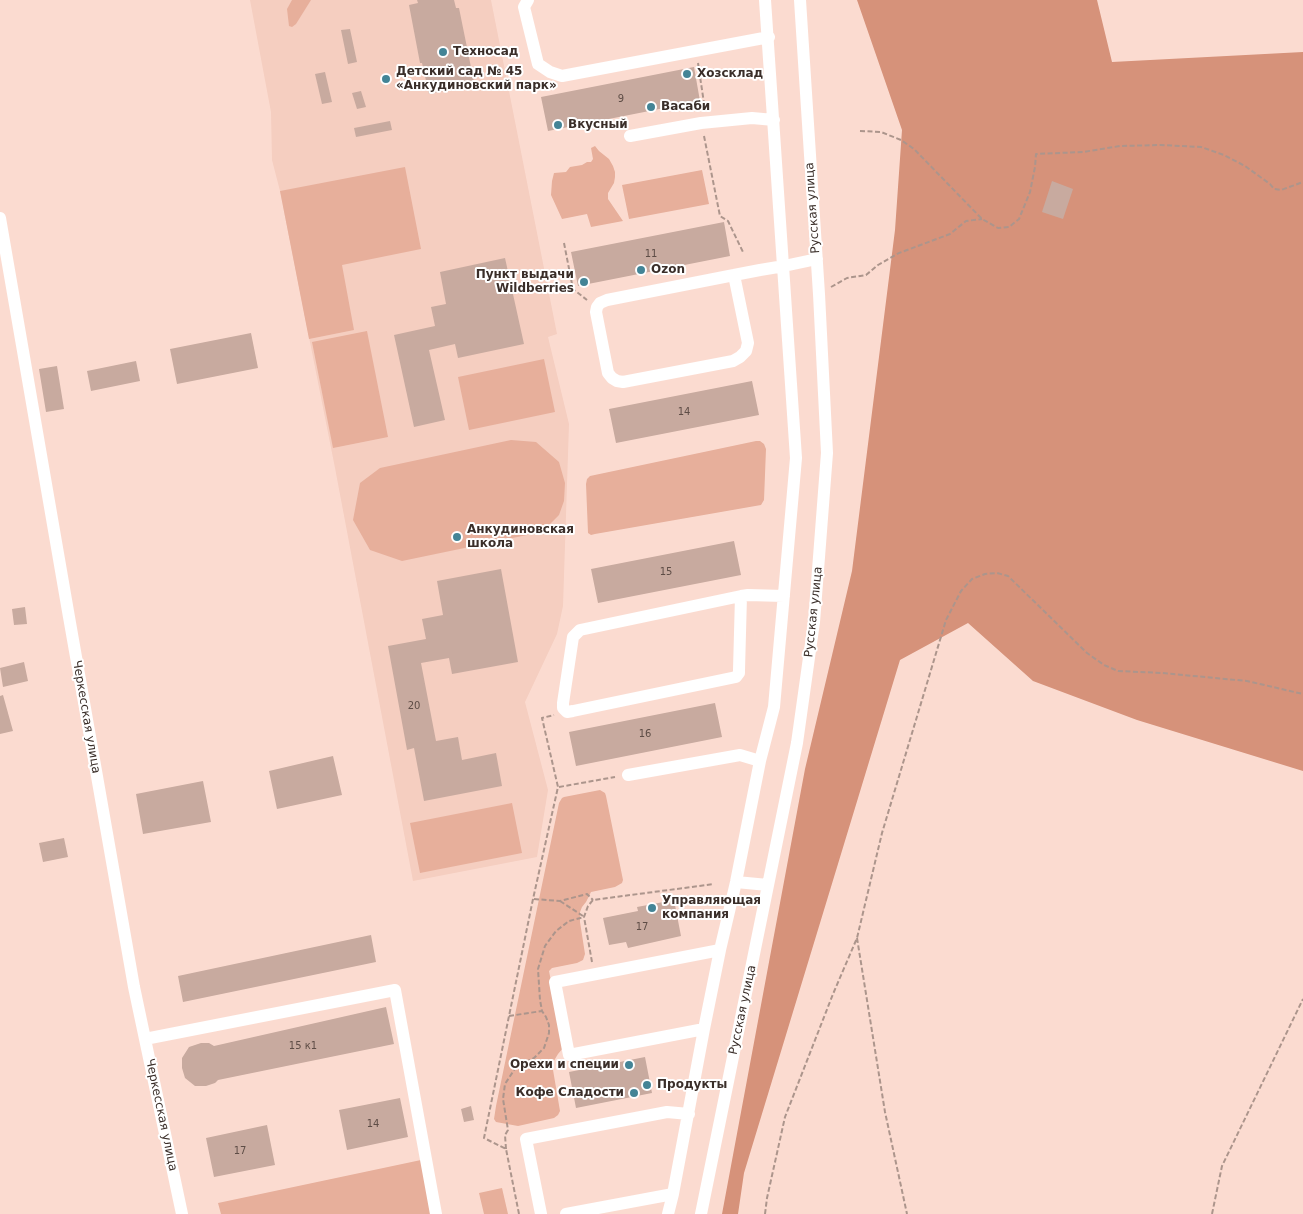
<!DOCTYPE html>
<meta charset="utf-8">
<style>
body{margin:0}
canvas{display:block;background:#fbdbd0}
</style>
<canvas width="1303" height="1214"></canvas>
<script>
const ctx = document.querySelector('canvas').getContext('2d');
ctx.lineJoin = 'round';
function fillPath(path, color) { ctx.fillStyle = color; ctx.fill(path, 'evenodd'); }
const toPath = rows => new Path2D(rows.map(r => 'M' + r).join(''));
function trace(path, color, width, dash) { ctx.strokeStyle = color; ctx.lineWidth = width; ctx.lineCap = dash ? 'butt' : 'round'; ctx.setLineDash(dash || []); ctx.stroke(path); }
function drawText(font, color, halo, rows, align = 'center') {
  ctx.font = font + ' "DejaVu Sans",sans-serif'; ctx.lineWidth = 4; ctx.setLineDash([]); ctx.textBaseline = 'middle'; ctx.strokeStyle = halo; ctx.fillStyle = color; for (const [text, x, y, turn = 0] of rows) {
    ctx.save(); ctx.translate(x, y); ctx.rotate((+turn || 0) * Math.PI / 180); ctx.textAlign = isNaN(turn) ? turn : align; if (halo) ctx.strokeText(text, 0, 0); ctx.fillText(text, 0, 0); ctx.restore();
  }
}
fillPath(toPath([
 [250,0,491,0,557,334,548,337,569,424,563,606,557,634,525,702,548,790,537,857,413,881,335,468,280,191,272,160,271,112]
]), '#f5cec0');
fillPath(toPath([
 [292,0,311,0,296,24,292,27,289,26,287,9],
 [595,146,599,151,609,159,613,166,615,172,615,177,614,183,608,193,608,199,623,221,591,227,587,214,562,219,551,195,552,181,554,173,566,172,570,167,582,165,587,162,591,162,593,159,591,148],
 [405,167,421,249,342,265,354,330,309,339,280,191],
 [702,170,709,204,629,219,622,185],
 [367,331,388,437,333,448,312,342],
 [544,359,555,412,469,430,458,377],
 [511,440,536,442,559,462,565,483,564,501,559,515,545,529,527,535,402,561,370,550,353,520,360,483,380,468],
 [756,441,760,441,764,444,766,449,764,500,761,505,595,534,591,535,588,533,586,484,587,479,590,476],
 [600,790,605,793,606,796,623,880,622,883,615,887,591,892,586,902,582,907,580,912,580,922,585,954,583,960,577,963,552,968,549,971,563,1043,563,1048,558,1054,552,1064,560,1111,558,1115,554,1118,518,1126,496,1122,494,1119,496,1106,559,803,562,798,564,797],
 [512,803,522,853,420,873,410,823],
 [421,1160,432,1214,221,1214,218,1203],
 [502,1188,508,1214,484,1214,479,1193]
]), '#e7af9b');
fillPath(toPath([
 [857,0,1097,0,1112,62,1303,52,1303,771,1137,720,1033,681,968,623,900,660,744,1173,738,1214,722,1214,805,769,852,571,895,230,902,130]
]), '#d6927a');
fillPath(toPath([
 [417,0,454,0,456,8,459,8,474,82,458,85,458,88,429,94,422,63,420,63,409,5,418,3],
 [350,29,357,62,348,64,341,30],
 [694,67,700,101,548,131,541,97],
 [325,72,332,102,322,104,315,74],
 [361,91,366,107,357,109,352,93],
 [390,121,392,130,356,137,354,128],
 [1052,181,1073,189,1063,219,1042,212],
 [724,222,730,256,578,286,571,252],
 [505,258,524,344,458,358,455,344,429,350,445,420,414,427,394,335,435,326,431,307,446,304,440,272],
 [251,333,258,368,177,384,170,349],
 [136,361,140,381,91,391,87,371],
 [57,366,64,409,46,412,39,369],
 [752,381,759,415,616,443,609,409],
 [734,541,741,575,598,603,591,569],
 [501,569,518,662,452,674,449,658,421,663,436,741,458,737,462,760,496,753,502,786,424,801,414,748,407,750,388,646,426,639,422,619,443,615,437,581],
 [25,607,27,624,14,625,12,609],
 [24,662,28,681,3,687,0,668],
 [3,695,13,731,0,734,0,696],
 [715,703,722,737,576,766,569,732],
 [333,756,342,795,277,809,269,771],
 [203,781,211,822,143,834,136,794],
 [64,838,68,857,43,862,39,843],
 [674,900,681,936,628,948,626,942,609,945,603,918,638,911,637,907],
 [371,935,376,962,183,1002,178,976],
 [386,1007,394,1044,218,1080,215,1083,206,1086,195,1086,185,1078,182,1068,182,1058,189,1047,201,1043,209,1043,214,1046],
 [645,1057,652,1093,576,1108,569,1072],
 [400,1098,408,1137,347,1150,339,1110],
 [471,1106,474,1120,464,1122,461,1109],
 [267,1125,275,1165,214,1177,206,1138]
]), '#c8aa9f');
trace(toPath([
 [698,63,705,110],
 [860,131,881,132,901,140,914,149,982,219,998,228,1009,227,1019,219,1030,192,1035,167,1036,154,1083,152,1120,146,1161,145,1201,147,1224,155,1245,166,1270,184,1274,189,1281,190,1303,182],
 [704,136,720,216,728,221,743,252],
 [564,243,573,289,587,300],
 [831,287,847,278,866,275,878,265,899,253,950,234,966,221,982,219],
 [559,787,615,777],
 [534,899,560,901,587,894,593,900],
 [560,901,583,916],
 [857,938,885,1112,907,1214],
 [592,962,584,917,588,906,593,900,714,884],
 [509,1016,542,1011,540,1000,538,969,545,946,556,931,569,921,584,917],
 [506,1149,505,1135,508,1130,503,1099,505,1084,516,1067,534,1058,544,1048,549,1033,549,1025,546,1017,542,1011],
 [519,1214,506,1149,484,1138,533,899,558,787,542,718,554,715],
 [765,1214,767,1198,785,1117,833,994,857,938,882,833,946,620,961,591,972,579,985,574,997,573,1008,576,1087,653,1104,665,1118,671,1162,673,1247,681,1303,694],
 [1212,1214,1222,1166,1303,999]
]), '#ac958c', 2, [5, 2.5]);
trace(toPath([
 [528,0,524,7,538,64,550,72,562,76,769,37],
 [630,136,701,123,752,118,774,120],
 [0,218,69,617,134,987,182,1214],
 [734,275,748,343,746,351,740,357,733,361,623,382,617,381,612,378,608,373,596,312,597,307,600,303,607,300,734,275,760,270,784,266,817,259],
 [741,596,739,670,739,673,736,677,573,711,567,712,563,708,563,703,573,637,580,630,703,604,741,596,748,595,784,596],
 [628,775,740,755,760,761],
 [736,882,768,885],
 [704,1029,569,1055,555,982,720,950],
 [145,1039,395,990,436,1214],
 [541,1214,526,1139,667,1112,689,1114],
 [566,1214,673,1194],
 [668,1214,673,1194,704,1029,720,950,736,882,760,761,774,707,796,458,765,0],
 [701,1214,797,743,814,622,827,453,819,294,800,0]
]), '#fff', 12);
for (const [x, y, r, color] of [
 [443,52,5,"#438496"],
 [687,74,5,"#438496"],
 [386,79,5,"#438496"],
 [651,107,5,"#438496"],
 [558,125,5,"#438496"],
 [641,270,5,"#438496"],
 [584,282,5,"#438496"],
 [457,537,5,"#438496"],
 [652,908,5,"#438496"],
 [629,1065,5,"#438496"],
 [647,1085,5,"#438496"],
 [634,1093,5,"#438496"]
]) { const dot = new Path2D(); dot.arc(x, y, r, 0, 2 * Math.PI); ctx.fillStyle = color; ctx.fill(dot); trace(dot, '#fff', 2); }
drawText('10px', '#5e4d46', null, [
 ["9",621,99],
 ["11",651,254],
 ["14",684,412],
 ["15",666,572],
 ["20",414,706],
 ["16",645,734],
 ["17",642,927],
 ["15 к1",303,1046],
 ["14",373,1124],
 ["17",240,1151]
]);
drawText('bold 12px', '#3a2e29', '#fff', [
 ["Техносад",453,52],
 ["Детский сад № 45",396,72],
 ["«Анкудиновский парк»",396,86],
 ["Хозсклад",697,74],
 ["Васаби",661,107],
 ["Вкусный",568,125],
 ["Ozon",651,270],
 ["Пункт выдачи",574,275,"right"],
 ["Wildberries",574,289,"right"],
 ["Анкудиновская",467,530],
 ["школа",467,544],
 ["Управляющая",662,901],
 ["компания",662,915],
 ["Орехи и специи",619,1065,"right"],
 ["Продукты",657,1085],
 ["Кофе Сладости",624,1093,"right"]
], 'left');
drawText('12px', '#3a2e29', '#fff', [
 ["Русская улица",813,208,-94],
 ["Русская улица",814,612,-84],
 ["Черкесская улица",86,717,80],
 ["Русская улица",743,1010,-78],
 ["Черкесская улица",161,1115,78]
]);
</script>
